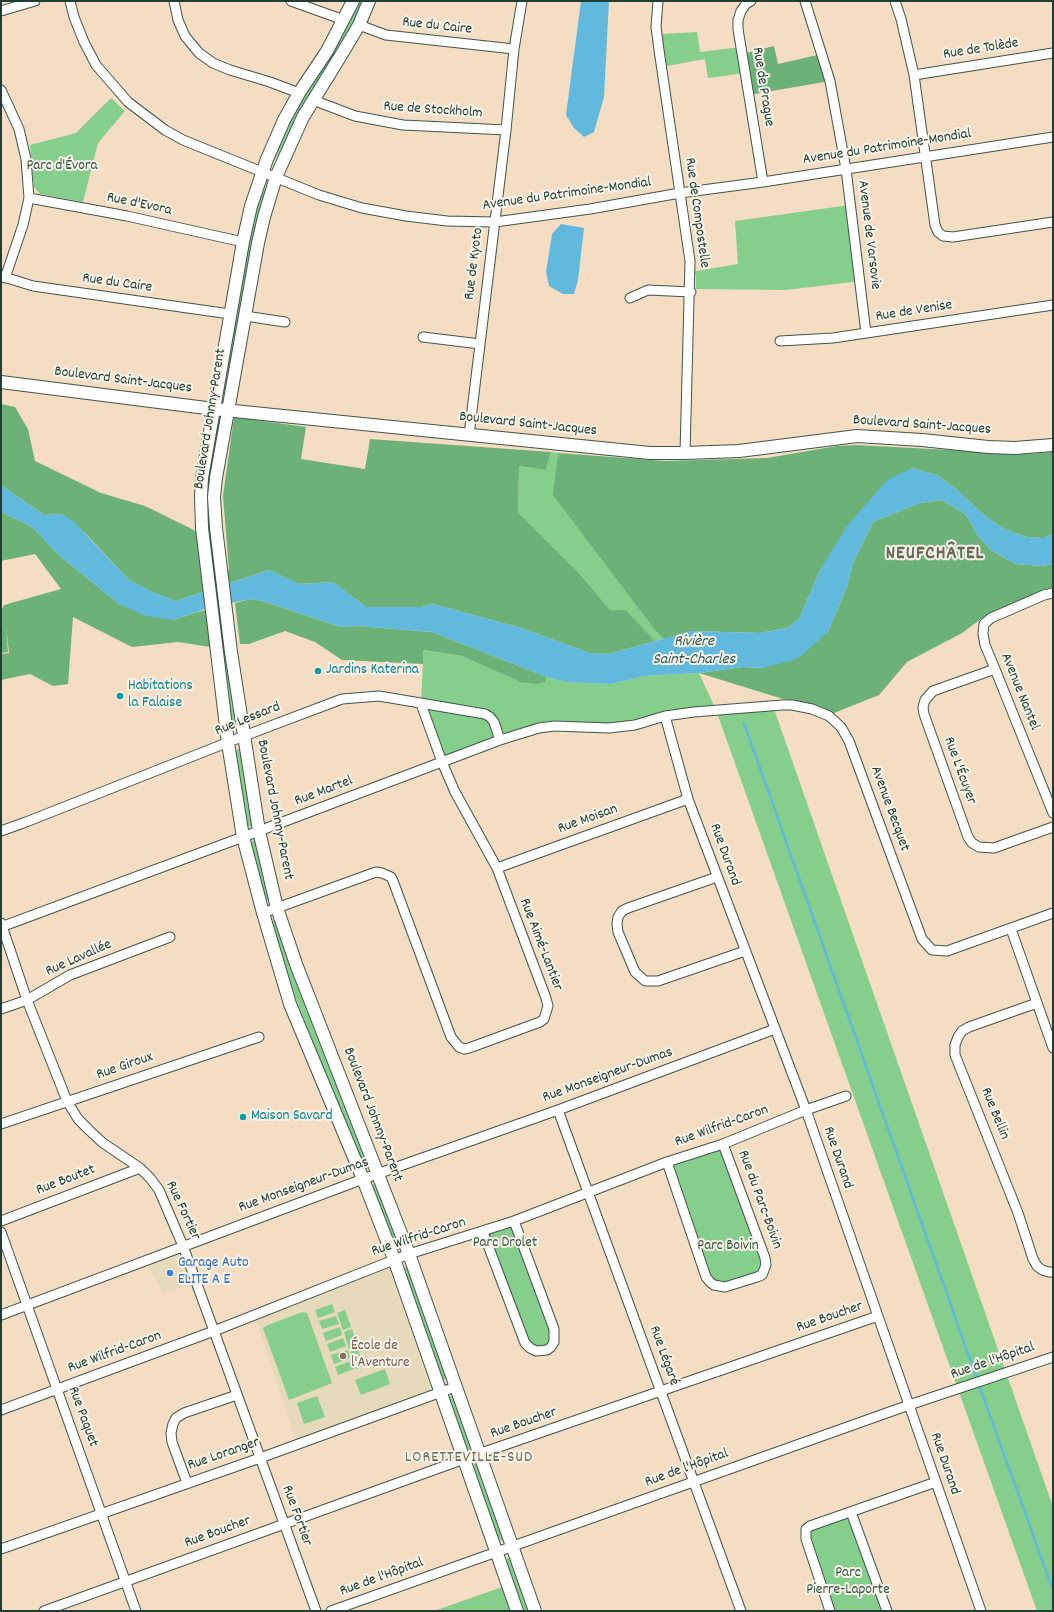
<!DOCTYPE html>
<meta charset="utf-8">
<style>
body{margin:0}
#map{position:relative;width:1054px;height:1612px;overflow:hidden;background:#f4ddc2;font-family:Dekko,sans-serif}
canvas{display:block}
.frame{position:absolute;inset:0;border:2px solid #1f3d34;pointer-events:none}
</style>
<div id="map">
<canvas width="1054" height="1612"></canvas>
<div class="frame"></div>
</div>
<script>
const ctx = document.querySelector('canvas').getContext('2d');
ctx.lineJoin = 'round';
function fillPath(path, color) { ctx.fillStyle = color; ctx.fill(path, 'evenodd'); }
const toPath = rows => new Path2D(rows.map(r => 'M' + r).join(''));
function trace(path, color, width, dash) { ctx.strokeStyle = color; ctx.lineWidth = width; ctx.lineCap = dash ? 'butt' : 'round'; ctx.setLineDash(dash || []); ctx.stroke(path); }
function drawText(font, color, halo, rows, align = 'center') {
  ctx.font = font + ' Dekko,sans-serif'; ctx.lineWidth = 4; ctx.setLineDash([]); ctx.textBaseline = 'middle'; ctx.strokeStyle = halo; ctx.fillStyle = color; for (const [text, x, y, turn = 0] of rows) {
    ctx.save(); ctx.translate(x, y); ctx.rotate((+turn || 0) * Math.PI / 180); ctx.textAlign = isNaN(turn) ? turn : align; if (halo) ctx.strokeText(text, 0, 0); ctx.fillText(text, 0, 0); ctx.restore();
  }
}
fillPath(toPath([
 [183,1246,196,1283,163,1294,145,1260],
 [389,1268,432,1392,296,1442,256,1319]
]), '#e6daba');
fillPath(toPath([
 [358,1,365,1,358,16,273,163,271,161,291,116],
 [697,32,700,52,741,47,745,73,708,78,705,59,661,67,662,34],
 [111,98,125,111,98,143,83,202,40,194,34,187,30,145,76,133],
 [265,188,268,190,225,396,221,395,246,247,259,200],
 [850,205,860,281,786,290,696,289,696,275,691,272,738,264,735,221],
 [217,424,220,425,212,534,209,535,206,512,207,483],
 [551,452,558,453,554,495,654,629,664,639,655,641,626,610,610,610,580,574,518,512,519,466,546,470],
 [422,650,462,656,520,682,545,682,547,677,566,682,611,684,644,676,699,673,716,710,773,706,1053,1507,1053,1611,1037,1611,716,710,635,725,554,726,442,762,421,704,423,664],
 [224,661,228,661,237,728,235,729,233,729,232,727],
 [238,749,241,750,252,824,250,827,246,825,235,751],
 [254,840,257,843,269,899,267,900,264,900,250,844,251,842],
 [274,921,276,922,369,1167,366,1170,362,1167,286,973,271,923],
 [723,1144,764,1270,725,1287,710,1282,667,1162],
 [372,1184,377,1185,401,1249,397,1251,371,1186],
 [514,1221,554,1329,551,1347,530,1348,483,1232],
 [408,1266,447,1379,441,1380,402,1268],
 [332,1304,335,1312,318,1318,315,1310],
 [345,1310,351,1327,343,1330,337,1313],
 [302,1312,307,1313,332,1383,289,1400,263,1328,268,1325],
 [336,1316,339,1324,322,1329,319,1321],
 [340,1327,342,1335,326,1341,323,1333],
 [352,1329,358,1346,349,1349,344,1332],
 [343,1338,346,1346,330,1352,327,1344],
 [358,1349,364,1366,356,1369,350,1352],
 [348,1350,350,1358,334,1364,331,1355],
 [351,1361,354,1369,338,1375,335,1367],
 [385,1369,390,1384,361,1395,355,1380],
 [317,1396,325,1417,304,1424,297,1403],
 [450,1396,453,1396,471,1447,469,1450,465,1449,448,1397],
 [474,1464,478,1464,504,1540,503,1541,498,1539,472,1468],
 [851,1512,887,1611,830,1611,806,1529],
 [507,1558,510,1558,529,1611,522,1611,506,1562],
 [508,1585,517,1611,434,1611]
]), '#85ce8b');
fillPath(toPath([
 [774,46,778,64,822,54,830,81,749,95,742,54],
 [1,404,15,407,28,429,35,461,101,493,145,506,192,529,201,535,204,559,229,570,223,496,234,417,306,427,301,459,365,469,370,439,551,452,546,470,519,466,518,512,580,574,610,610,626,610,655,641,609,654,590,653,521,628,433,604,421,607,366,607,333,582,299,584,269,570,176,601,150,591,129,580,85,533,61,514,44,515,1,485],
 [856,445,1026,454,1053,452,1053,533,1044,538,1027,537,1004,529,984,515,956,489,937,475,912,468,820,570,799,619,787,628,760,633,691,631,664,639,654,629,553,495,558,453,665,461,767,458,837,446],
 [942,500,966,515,978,536,992,551,1016,564,1042,566,1053,564,1053,588,1046,590,985,616,962,633,907,662,879,695,829,715,809,703,783,699,699,673,743,667,762,668,828,632,847,586,853,563,873,522,920,503],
 [1,512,32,527,60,556,119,604,174,620,197,612,206,610,210,647,178,642,132,647,73,617,68,684,53,686,30,674,1,680,1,654,9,653,6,626,8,652,1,653,1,611,4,605,61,589,35,554,1,561],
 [251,599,266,602,341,627,358,626,432,632,547,677,545,682,537,684,520,682,462,656,423,650,423,664,342,660,315,642,285,631,249,644,240,644,235,603]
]), '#6cb177');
fillPath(toPath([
 [581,1,609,1,604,97,594,132,584,137,574,128,566,115],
 [561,224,584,228,578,280,574,294,563,294,549,286,546,272,552,234],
 [912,468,937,475,956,489,984,515,1004,529,1027,537,1044,538,1053,533,1053,564,1042,566,1016,564,992,551,978,536,966,515,942,500,920,503,873,522,853,563,847,586,828,632,797,659,762,668,743,667,699,673,644,676,611,684,566,682,547,677,432,632,358,626,341,627,266,602,251,599,210,607,174,620,146,616,119,604,60,556,32,527,1,512,1,485,44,515,61,514,72,520,129,580,150,591,176,601,269,570,300,584,333,582,366,607,421,607,433,604,521,628,590,653,609,654,691,631,760,633,787,628,799,619,820,570,847,526,887,480]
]), '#61b9de');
trace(toPath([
 [744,723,976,1376],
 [980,1388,1053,1590]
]), '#61b9de', 2.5);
const street = toPath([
 [70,1,74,17,84,42,96,65,128,102,165,130,183,140,319,195,362,208,406,216,447,221,495,222,590,209,680,193,763,182,1053,137],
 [174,1,178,20,185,36,199,53,213,63,230,70,270,82,299,93],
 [291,1,344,20],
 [658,1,656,27,659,50,690,261,685,453],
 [751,1,746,4,741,11,738,20,738,29,763,182],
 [805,1,830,81,846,169,866,333],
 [895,1,901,19,914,75,935,225,938,232,943,236,953,237,1053,222],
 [1,11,35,1],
 [359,25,386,35,514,49],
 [914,75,1053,53],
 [1,90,19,129,26,159,29,198,23,225,5,278],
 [313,100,355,116,403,125,506,130],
 [29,198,127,216,243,242],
 [1,276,33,286,230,314],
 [630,298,648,290,691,292],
 [245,316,285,322],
 [423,337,480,344],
 [780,341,833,338,1053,305],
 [469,435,506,130,514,49,522,1],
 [1053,593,1044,595,991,618,984,624,983,634,985,645,995,669,1053,813],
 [995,669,933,691,925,700,923,707,924,714,968,837,972,843,979,847,994,848,1053,827],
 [665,716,688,799,806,1110,981,1611],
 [1,831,26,822,244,736,342,699,379,696,485,714,490,717,494,722,500,740],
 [497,868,688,799],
 [717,877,628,908,622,911,618,917,617,924,618,932,635,972,645,981,658,981,745,951],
 [263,913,376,872,382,873,391,877,393,881,451,1037,459,1047,464,1049,469,1048,540,1022,544,1019,548,1006,546,998,497,868,455,792,442,762,421,704],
 [1,923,27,1000,67,1101,78,1119,90,1131,103,1143,140,1168,150,1178,159,1190,183,1246,316,1611],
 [1,927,259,831,500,740,539,728,554,726,609,728,635,725,665,716,694,712,782,705,792,705,812,709,829,716,841,727,849,741,922,939,932,950,947,951,1053,913],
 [1011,929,1053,1048],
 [1037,1003,969,1027,962,1031,958,1037,955,1045,955,1055,1018,1213,1033,1259,1037,1266,1042,1270,1049,1272,1053,1272],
 [1,1009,27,1000,70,975,170,937],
 [558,1110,741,1611],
 [1,1124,259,1037],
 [667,1162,706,1277,710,1282,714,1285,725,1287,757,1277,762,1275,766,1265,765,1258,723,1144],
 [1,1221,140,1168],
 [1,1232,136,1611],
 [483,1232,525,1343,530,1348,536,1351,547,1350,551,1347,554,1342,554,1329,514,1221],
 [1,1315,363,1179,558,1110,775,1029],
 [1,1410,214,1331,409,1254,514,1221,667,1162,723,1144,806,1110,846,1096],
 [187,1483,172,1442,171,1433,173,1424,176,1418,184,1413,237,1395],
 [851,1512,887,1611],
 [1,1549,260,1458,455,1387],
 [44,1611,464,1459,878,1316],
 [331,1611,909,1405,1053,1357],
 [830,1611,806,1539,806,1529,810,1526,936,1482]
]);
const secondary = toPath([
 [353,1,327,51,299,93,284,120,267,159,251,206,243,242,202,478,201,496,202,528,228,743,243,837,263,913,290,1004,363,1179,394,1259,517,1611],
 [369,1,359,25,343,52,303,117,276,177,264,217,258,243,216,478,214,497,216,528,231,652,259,831,277,908,296,964,409,1254,535,1611],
 [1,382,214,409,650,453,685,453,739,451,857,436,922,440,988,447,1015,448,1053,445]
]);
trace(street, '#3f5549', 11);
trace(secondary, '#3f5549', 14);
trace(street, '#fff', 9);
trace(secondary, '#fff', 12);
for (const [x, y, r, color] of [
 [318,671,4,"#0f9aa8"],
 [120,696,4,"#0f9aa8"],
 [243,1117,4,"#0f9aa8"],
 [170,1273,4,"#3f7fe0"],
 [343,1356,4,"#8d6e63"]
]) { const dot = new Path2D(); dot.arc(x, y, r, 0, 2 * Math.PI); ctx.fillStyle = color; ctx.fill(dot); trace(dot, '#f7f3e8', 1.5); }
drawText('15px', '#1f3d34', '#f7f3e8', [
 ["Rue du Caire",437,27,6],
 ["Rue de Tolède",981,50,-9],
 ["Rue de Prague",762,87,81],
 ["Rue de Stockholm",433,111,4],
 ["Avenue du Patrimoine-Mondial",887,148,-9],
 ["Avenue du Patrimoine-Mondial",567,195,-8],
 ["Rue d'Evora",139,205,12],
 ["Rue de Compostelle",696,213,82],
 ["Avenue de Varsovie",868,235,83],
 ["Rue de Kyoto",475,264,-83],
 ["Rue du Caire",117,284,8],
 ["Rue de Venise",914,312,-9],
 ["Boulevard Saint-Jacques",123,381,7],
 ["Boulevard Johnny-Parent",211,419,-81],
 ["Boulevard Saint-Jacques",528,425,6],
 ["Boulevard Saint-Jacques",922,426,4],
 ["Avenue Nantel",1019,692,68],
 ["Rue Lessard",248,720,-22],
 ["Rue L'Écuyer",959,771,70],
 ["Rue Martel",324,792,-21],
 ["Avenue Becquet",889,809,70],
 ["Boulevard Johnny-Parent",274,810,79],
 ["Rue Moisan",588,820,-20],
 ["Rue Durand",724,855,70],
 ["Rue Aimé-Lantier",540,945,69],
 ["Rue Lavallée",79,959,-24],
 ["Rue Giroux",125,1067,-19],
 ["Rue Monseigneur-Dumas",608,1076,-20],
 ["Rue Bellin",994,1114,68],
 ["Boulevard Johnny-Parent",372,1115,69],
 ["Rue Wilfrid-Caron",722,1127,-20],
 ["Rue Durand",837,1158,71],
 ["Rue Boutet",66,1181,-21],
 ["Rue Monseigneur-Dumas",304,1186,-20],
 ["Rue du Parc-Boivin",759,1200,70],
 ["Rue Fortier",182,1211,65],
 ["Rue Wilfrid-Caron",419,1238,-18],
 ["Rue Boucher",830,1318,-19],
 ["Rue Wilfrid-Caron",115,1353,-20],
 ["Rue Légaré",663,1356,70],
 ["Rue de l'Hôpital",993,1362,-19],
 ["Rue Paquet",82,1417,70],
 ["Rue Boucher",524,1424,-19],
 ["Rue Loranger",224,1455,-19],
 ["Rue Durand",944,1464,71],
 ["Rue de l'Hôpital",687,1469,-20],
 ["Rue Fortier",296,1516,70],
 ["Rue Boucher",218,1533,-20],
 ["Rue de l'Hôpital",382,1578,-20]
]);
drawText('15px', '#335a45', '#f7f3e8', [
 ["Parc d'Évora",62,167],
 ["Parc Drolet",505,1244],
 ["Parc Boivin",728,1247],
 ["Parc",848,1574],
 ["Pierre-Laporte",848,1591]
]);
drawText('15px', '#0d838f', '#f7f3e8', [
 ["Jardins Katerina",326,671],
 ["Habitations",128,687],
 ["la Falaise",128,704],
 ["Maison Savard",251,1117]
], 'left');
drawText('15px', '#366cbe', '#f7f3e8', [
 ["Garage Auto",178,1264],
 ["ELITE A E",178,1281]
], 'left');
drawText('15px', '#785e54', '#f7f3e8', [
 ["École de",351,1347],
 ["l'Aventure",351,1364]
], 'left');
drawText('italic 16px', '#305c5e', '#f7f3e8', [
 ["Rivière",694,643],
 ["Saint-Charles",694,661]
]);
ctx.letterSpacing = '1px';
drawText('16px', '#646955', '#f7f3e8', [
 ["LORETTEVILLE-SUD",469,1459]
]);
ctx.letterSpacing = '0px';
ctx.letterSpacing = '1px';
drawText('bold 19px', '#646955', '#f7f3e8', [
 ["NEUFCHÂTEL",935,555]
]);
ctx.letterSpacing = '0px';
</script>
